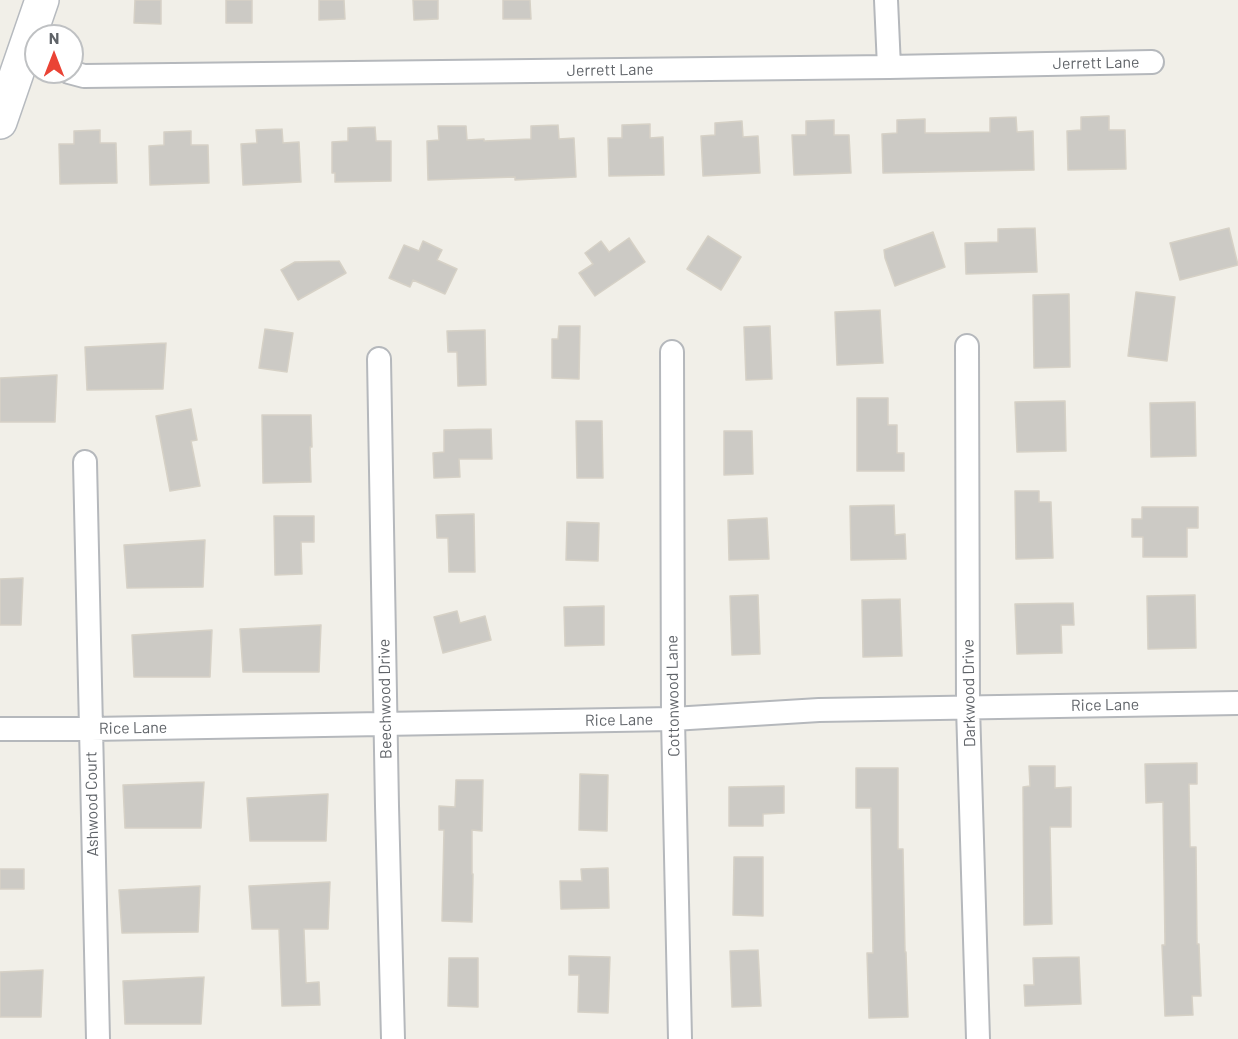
<!DOCTYPE html>
<style>
body{margin:0}
#map{position:relative;width:1238px;height:1039px;overflow:hidden;background:#f1efe8;font-family:Barlow,sans-serif}
canvas{display:block}
.north{position:absolute;left:24px;top:24px;width:60px;height:60px;box-sizing:border-box;background:#fff;border:2px solid #bfc1c3;border-radius:50%;rotate:0deg;font-size:16px;font-weight:700;line-height:24px;text-align:center;color:#5f6368}
.north::after{content:'';display:block;margin:auto;width:21px;height:27px;background:#ea4335;clip-path:polygon(50% 0,100% 100%,50% 72%,0 100%)}
</style>
<div id="map">
<canvas width="1238" height="1039"></canvas>
<div class="north">N</div>
</div>
<script>
const ctx = document.querySelector('canvas').getContext('2d');
ctx.lineJoin = 'round';
function fillPath(path, color) { ctx.fillStyle = color; ctx.fill(path, 'evenodd'); }
const toPath = rows => new Path2D(rows.map(r => 'M' + r).join(''));
function trace(path, color, width, dash) { ctx.strokeStyle = color; ctx.lineWidth = width; ctx.lineCap = dash ? 'butt' : 'round'; ctx.setLineDash(dash || []); ctx.stroke(path); }
function drawText(font, color, halo, rows, align = 'center') {
  ctx.font = font + ' Barlow,sans-serif'; ctx.lineWidth = 6; ctx.setLineDash([]); ctx.textBaseline = 'middle'; ctx.strokeStyle = halo; ctx.fillStyle = color; for (const [text, x, y, turn = 0] of rows) {
    ctx.save(); ctx.translate(x, y); ctx.rotate((+turn || 0) * Math.PI / 180); ctx.textAlign = isNaN(turn) ? turn : align; if (halo) ctx.strokeText(text, 0, 0); ctx.fillText(text, 0, 0); ctx.restore();
  }
}
const building = toPath([
 [135,0,161,0,161,24,134,23,135,0],
 [226,0,252,0,252,23,226,23,226,0],
 [319,0,344,0,345,19,319,20,319,0],
 [413,0,438,0,438,19,414,20,413,0],
 [503,0,530,0,531,19,503,19,503,0],
 [1109,116,1109,130,1125,130,1126,169,1068,170,1067,131,1081,130,1081,117,1109,116],
 [1016,117,1017,132,1033,131,1034,170,883,173,882,134,897,133,897,120,925,119,925,133,942,133,990,132,990,118,1016,117],
 [834,120,834,135,849,135,851,173,794,175,792,135,806,135,806,121,834,120],
 [742,121,743,137,758,136,760,173,703,176,701,136,715,135,715,123,742,121],
 [650,124,650,138,663,137,664,175,609,176,608,138,622,138,622,125,650,124],
 [558,125,559,139,574,138,576,177,515,180,515,177,428,180,427,141,439,140,438,126,466,126,467,140,484,139,484,141,531,139,531,126,558,125],
 [375,127,376,141,391,141,391,181,335,182,335,173,332,173,332,142,348,141,348,128,375,127],
 [282,129,283,143,299,142,301,182,243,185,241,144,257,143,256,130,282,129],
 [100,130,100,143,116,143,117,183,60,184,59,144,74,144,74,131,100,130],
 [191,131,191,145,208,145,209,183,150,185,149,146,164,145,164,132,191,131],
 [1035,228,1037,272,966,274,965,243,998,242,998,229,1035,228],
 [1229,228,1238,265,1180,280,1170,243,1229,228],
 [933,232,945,267,895,286,885,258,884,250,933,232],
 [708,236,741,257,721,290,687,269,708,236],
 [629,238,645,262,595,296,579,273,593,264,585,253,601,241,609,252,629,238],
 [423,241,442,250,437,260,457,269,445,294,413,280,410,287,389,278,404,245,419,251,423,241],
 [339,261,346,273,298,300,281,270,295,262,339,261],
 [1136,292,1175,297,1167,361,1128,356,1136,292],
 [1069,294,1070,367,1034,368,1033,295,1069,294],
 [880,310,883,363,837,365,835,312,880,310],
 [559,326,580,326,579,379,552,378,552,339,558,339,559,326],
 [770,326,772,379,746,380,744,327,770,326],
 [265,329,293,333,287,372,259,368,265,329],
 [485,330,486,385,458,386,457,352,448,352,447,331,485,330],
 [166,343,163,389,87,390,85,347,166,343],
 [57,375,55,422,0,422,0,378,57,375],
 [857,398,888,398,888,425,897,425,897,453,904,453,904,471,857,471,857,398],
 [1065,401,1066,451,1017,452,1015,402,1065,401],
 [1195,402,1196,456,1151,457,1150,403,1195,402],
 [191,409,197,440,191,441,200,486,170,491,156,416,191,409],
 [262,415,311,415,312,447,310,447,311,482,263,483,262,415],
 [576,421,602,421,603,478,577,478,576,421],
 [491,429,492,459,459,459,460,477,434,478,433,453,444,452,444,430,491,429],
 [724,431,752,431,753,474,724,475,724,431],
 [1015,491,1039,491,1039,502,1051,502,1053,558,1016,559,1015,491],
 [894,505,895,535,905,534,906,559,851,560,850,506,894,505],
 [1142,507,1198,507,1198,528,1187,528,1187,557,1143,557,1143,537,1132,537,1132,519,1142,519,1142,507],
 [474,514,475,572,449,572,448,538,437,538,436,515,474,514],
 [274,516,314,516,314,542,301,542,302,574,275,575,274,516],
 [767,518,769,559,729,560,728,520,767,518],
 [567,522,599,523,598,561,566,560,567,522],
 [205,540,203,587,127,588,124,545,205,540],
 [23,578,21,625,0,625,0,579,23,578],
 [758,595,760,654,732,655,730,596,758,595],
 [1195,595,1196,648,1148,649,1147,596,1195,595],
 [900,599,902,656,863,657,862,600,900,599],
 [1073,603,1074,625,1061,625,1062,653,1017,654,1015,604,1073,603],
 [604,606,604,645,565,646,564,607,604,606],
 [457,611,460,623,485,616,491,640,443,653,434,617,457,611],
 [321,625,319,672,243,672,240,629,321,625],
 [212,630,210,677,134,677,132,635,212,630],
 [1197,763,1197,784,1189,784,1190,847,1196,847,1197,944,1199,944,1201,996,1192,996,1193,1015,1165,1016,1162,945,1165,945,1163,802,1146,803,1145,764,1197,763],
 [1029,766,1055,766,1055,788,1071,787,1071,827,1050,827,1052,924,1024,925,1023,787,1030,786,1029,766],
 [856,768,898,768,898,849,903,849,905,952,906,952,908,1017,869,1018,867,953,873,953,871,808,856,808,856,768],
 [580,774,608,775,607,831,579,830,580,774],
 [456,780,483,780,482,831,472,830,472,874,473,874,472,922,442,921,444,830,439,830,439,806,455,807,456,780],
 [204,782,201,828,125,828,123,785,204,782],
 [784,786,784,813,763,814,763,826,729,826,729,787,784,786],
 [328,794,326,841,250,841,247,798,328,794],
 [734,857,763,857,763,916,733,915,734,857],
 [608,868,609,908,561,909,560,881,582,881,581,869,608,868],
 [0,869,24,869,24,889,0,889,0,869],
 [330,882,328,929,304,929,306,983,319,982,320,1005,282,1006,279,929,252,929,249,886,330,882],
 [200,886,198,932,122,933,119,890,200,886],
 [758,950,761,1006,732,1007,730,951,758,950],
 [569,956,610,957,608,1013,578,1012,579,975,569,975,569,956],
 [1079,957,1081,1004,1025,1006,1024,985,1034,985,1033,958,1079,957],
 [449,958,478,958,478,1007,448,1006,449,958],
 [43,970,41,1017,0,1017,0,972,43,970],
 [204,977,201,1024,125,1024,123,981,204,977]
]);
fillPath(building, '#cccac5');
trace(building, '#d6d1c6', 1.5);
const street = toPath([
 [886,0,889,67],
 [69,72,84,76,889,67,1152,62],
 [967,346,968,707,978,1039],
 [672,352,673,719,680,1039],
 [379,359,387,806,393,1039],
 [85,462,98,1039],
 [0,729,91,729,673,719,819,710,1238,703]
]);
const secondary = toPath([
 [0,122,42,0]
]);
trace(street, '#b5b8bc', 26);
trace(secondary, '#b6babf', 36);
trace(street, '#fff', 22);
trace(secondary, '#fff', 33);
drawText('16px', '#5f6368', '#fff', [
 ["Jerrett Lane",1096,63,-1],
 ["Jerrett Lane",610,70,-1],
 ["Darkwood Drive",969,693,-91],
 ["Cottonwood Lane",673,696,-91],
 ["Beechwood Drive",385,699,-91],
 ["Rice Lane",1105,705,-1],
 ["Rice Lane",619,720,-1],
 ["Rice Lane",133,728,-1],
 ["Ashwood Court",92,804,-91]
]);
</script>
